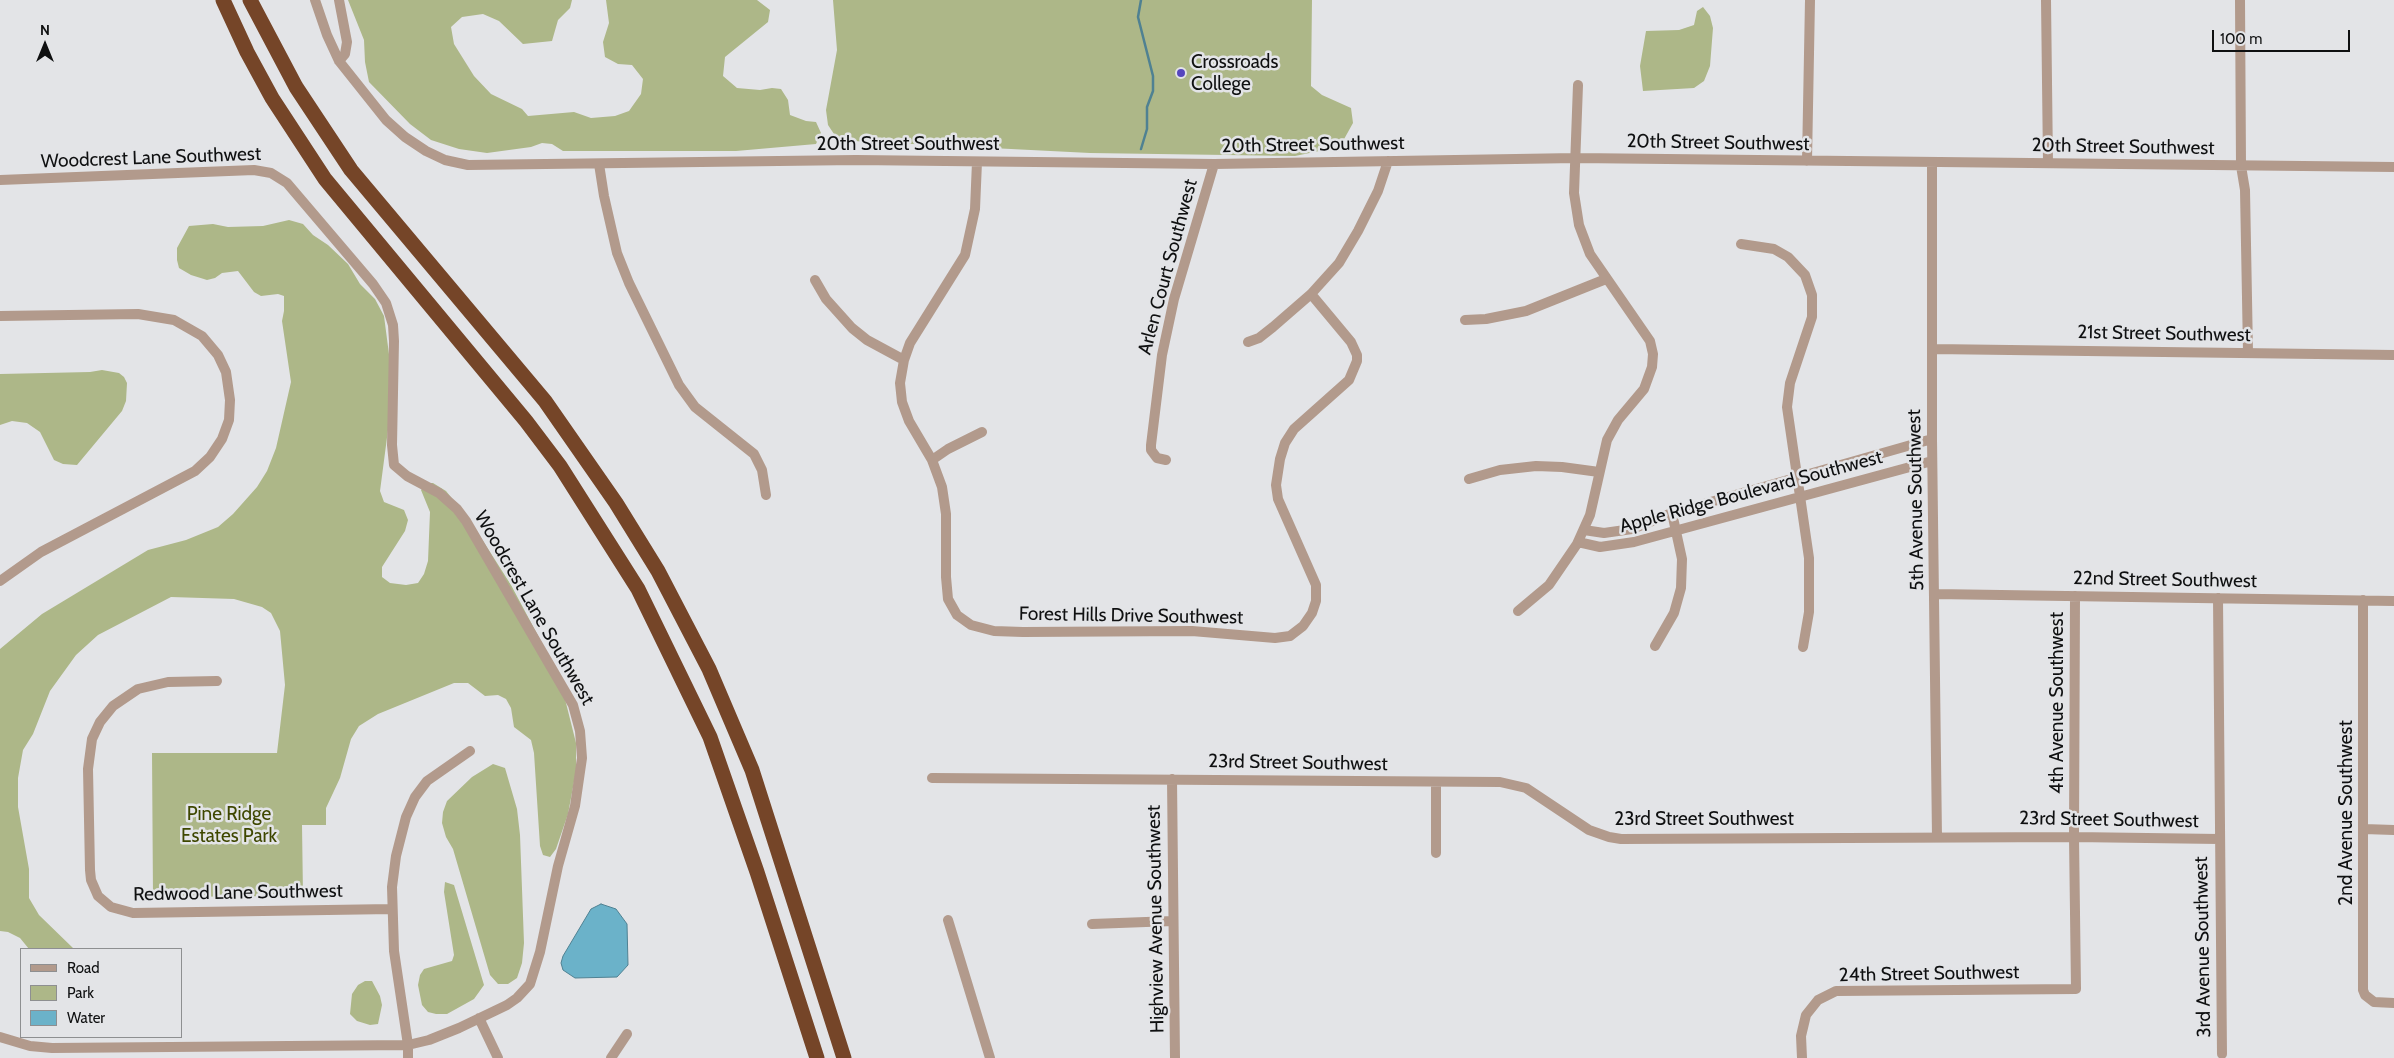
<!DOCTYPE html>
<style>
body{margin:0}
#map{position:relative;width:2394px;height:1058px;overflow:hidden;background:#e3e4e7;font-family:Cabin,sans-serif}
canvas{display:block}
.legend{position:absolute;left:20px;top:948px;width:162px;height:90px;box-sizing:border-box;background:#e3e4e7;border:1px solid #8e8f91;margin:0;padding:6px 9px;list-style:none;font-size:15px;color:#0f1011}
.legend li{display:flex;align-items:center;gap:10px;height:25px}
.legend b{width:25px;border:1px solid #8e8f91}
.north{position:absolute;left:20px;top:20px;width:50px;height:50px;-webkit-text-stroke:4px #e3e4e7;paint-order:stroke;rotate:0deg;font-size:14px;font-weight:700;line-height:20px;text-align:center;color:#0f1011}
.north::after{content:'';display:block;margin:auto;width:18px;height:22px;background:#0f1011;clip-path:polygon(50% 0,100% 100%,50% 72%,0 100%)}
.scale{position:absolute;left:2212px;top:30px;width:138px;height:22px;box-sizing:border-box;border:2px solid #0f1011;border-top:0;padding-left:6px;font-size:15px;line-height:18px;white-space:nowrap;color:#0f1011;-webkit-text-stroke:4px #e3e4e7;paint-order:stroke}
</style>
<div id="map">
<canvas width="2394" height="1058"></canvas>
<ul class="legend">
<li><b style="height:6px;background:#b29a8c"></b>Road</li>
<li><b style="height:14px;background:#adb788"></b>Park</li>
<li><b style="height:14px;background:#6bb2c9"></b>Water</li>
</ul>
<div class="north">N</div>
<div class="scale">100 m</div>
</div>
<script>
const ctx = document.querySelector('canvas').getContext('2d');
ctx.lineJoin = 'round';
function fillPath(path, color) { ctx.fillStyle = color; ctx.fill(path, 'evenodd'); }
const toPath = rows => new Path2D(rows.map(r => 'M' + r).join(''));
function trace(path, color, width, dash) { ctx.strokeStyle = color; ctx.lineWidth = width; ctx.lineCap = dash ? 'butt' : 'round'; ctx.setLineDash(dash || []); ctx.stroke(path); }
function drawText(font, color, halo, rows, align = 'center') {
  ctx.font = font + ' Cabin,sans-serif'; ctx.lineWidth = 5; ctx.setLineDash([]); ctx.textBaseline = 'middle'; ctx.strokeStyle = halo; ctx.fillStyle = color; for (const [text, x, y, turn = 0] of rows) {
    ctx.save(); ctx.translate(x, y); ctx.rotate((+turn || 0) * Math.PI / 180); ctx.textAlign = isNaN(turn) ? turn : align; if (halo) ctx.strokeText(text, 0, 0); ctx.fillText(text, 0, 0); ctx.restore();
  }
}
fillPath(toPath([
 [348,0,572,0,570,8,558,20,552,41,523,44,499,21,483,14,462,17,451,27,454,44,474,76,491,94,522,109,528,116,574,112,591,118,615,116,629,111,641,94,643,79,632,65,618,64,605,57,603,42,609,23,606,0,757,0,770,10,768,22,725,57,723,76,737,88,760,90,772,88,781,89,788,100,790,115,806,121,816,122,821,133,816,144,736,151,563,151,552,144,542,143,531,147,487,153,459,149,431,140,410,124,369,82,365,62,364,40],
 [833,0,1312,0,1311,86,1322,95,1351,108,1353,123,1343,141,1324,150,1295,156,1090,153,853,141,836,137,828,125,826,110,837,50],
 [1703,7,1710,16,1713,28,1710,66,1704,81,1694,88,1643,91,1640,66,1646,31,1679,30,1694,25,1697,11],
 [289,220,303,224,313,235,328,245,348,264,360,284,375,299,384,316,390,362,388,430,380,491,384,502,404,510,408,520,405,531,382,567,382,577,390,583,406,585,418,583,424,574,428,561,430,512,421,490,426,483,433,483,446,491,471,522,511,585,559,675,576,743,576,771,568,814,556,849,550,857,543,855,540,846,534,753,531,740,514,727,511,708,506,699,498,695,485,696,468,683,454,683,378,714,359,726,351,739,340,778,326,808,326,825,302,825,303,896,153,897,152,753,277,753,285,685,280,631,271,613,262,607,234,599,171,597,98,635,76,655,50,691,33,734,23,750,18,778,18,807,29,869,29,898,39,915,74,949,29,949,20,938,8,932,0,931,0,649,42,614,148,550,186,540,218,527,233,514,257,487,267,471,276,448,291,382,282,321,284,311,284,296,278,294,261,296,254,292,238,271,222,273,215,278,207,280,191,275,179,268,177,260,177,248,189,226,213,224,228,227,263,226],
 [102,370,119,373,124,377,127,383,126,401,122,411,77,465,63,464,54,460,40,432,27,423,12,421,0,425,0,374,90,372],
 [493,764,505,768,517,809,520,835,524,943,522,963,517,978,508,984,498,984,490,975,453,849,446,837,442,823,443,812,447,801,472,777],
 [445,882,454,885,484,985,474,999,447,1014,436,1014,428,1012,422,1005,418,985,420,975,424,969,452,961,454,955,444,892],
 [365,981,372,981,380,996,382,1005,378,1024,370,1025,357,1021,350,1014,352,994,358,985]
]), '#adb788');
const water = toPath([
 [601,904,616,909,627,924,628,965,617,977,575,978,563,970,561,963,563,956,591,909,601,904]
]);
fillPath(water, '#6bb2c9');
trace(water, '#4f8192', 1);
trace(toPath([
 [1141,0,1138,17,1153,76,1153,91,1147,107,1147,129,1141,149]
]), '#4f8192', 2.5);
trace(toPath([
 [315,0,327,35,339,61,386,120,405,137,426,151,445,160,468,165,856,160,1214,164,1576,158,2394,167],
 [339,0,347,42,345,54,339,61],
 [2046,0,2048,163],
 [2240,0,2241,166,2245,190,2248,352],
 [1807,161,1810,0],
 [977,162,975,209,965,255,910,343,904,360,900,383,902,402,909,421,932,460,942,487,946,514,946,577,948,599,957,615,971,625,994,631,1023,632,1192,631,1275,638,1290,636,1303,626,1312,613,1316,601,1316,585,1278,499,1276,485,1280,459,1285,443,1294,429,1349,380,1357,361,1357,355,1351,342,1311,294],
 [1932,162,1932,439,1937,837],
 [599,164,604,196,617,253,629,283,679,385,695,407,754,454,762,470,766,495],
 [0,180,254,170,271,173,287,183,373,284,386,303,393,325,394,341,392,445,394,465,407,476,439,493,457,509,466,521,573,705,580,731,582,758,575,806,558,866,540,952,530,984,517,998,507,1005,459,1028,429,1040,408,1045,52,1048,30,1046,0,1037],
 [1741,244,1774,249,1788,257,1805,275,1812,295,1812,317,1790,383,1787,407,1809,558,1809,612,1803,647],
 [815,280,826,299,852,328,867,340,904,360],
 [0,316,138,314,174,320,202,336,218,355,226,372,230,400,229,420,222,439,210,457,195,471,41,552,0,581],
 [1465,320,1486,319,1526,311,1606,279],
 [1248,342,1259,338,1273,327,1311,294,1339,263,1358,231,1378,191,1388,161],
 [1933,349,2394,355],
 [932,460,948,449,982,432],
 [1166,460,1157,458,1151,450,1151,445,1162,355,1174,299,1214,164],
 [1469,479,1500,470,1536,466,1562,467,1599,472],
 [1584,530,1604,533,1632,529,1672,513,1932,439],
 [1578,542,1600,547,1634,542,1932,461],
 [1935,594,2394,601],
 [2218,598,2222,1054],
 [2363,600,2363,990,2365,995,2374,1002,2394,1003],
 [1518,611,1549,585,1577,544,1590,515,1607,440,1618,420,1644,389,1652,367,1653,354,1650,341,1590,254,1579,225,1574,193,1578,85],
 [1655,646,1674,613,1681,588,1682,559,1672,513],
 [217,681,168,682,138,689,113,706,100,722,92,739,88,769,90,870,91,880,98,896,111,907,133,913,392,909],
 [932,778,1500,782,1526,788,1589,830,1609,837,1621,839,2074,837,2219,839],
 [1172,779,1175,1058],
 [1436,782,1436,853],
 [2364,829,2394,830],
 [948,920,990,1058],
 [1092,924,1173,921],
 [479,1018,498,1058],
 [408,1058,408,1045,394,951,392,887,396,856,406,817,415,797,427,781,470,751],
 [611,1058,627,1034],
 [1802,1058,1801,1036,1806,1015,1818,1000,1836,991,2076,989,2074,837,2075,596]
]), '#b29a8c', 10);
trace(toPath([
 [223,0,247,52,272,98,325,179,526,421,560,466,638,589,710,737,757,872,817,1058],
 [250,0,296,87,351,170,545,401,616,503,658,571,709,669,752,770,844,1058]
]), '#754528', 15);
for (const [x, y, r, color] of [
 [1181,73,5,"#5646be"]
]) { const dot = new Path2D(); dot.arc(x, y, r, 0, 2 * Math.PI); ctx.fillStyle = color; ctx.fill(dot); trace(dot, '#e3e4e7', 2); }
drawText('19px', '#0f1011', '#e3e4e7', [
 ["Crossroads",1191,62],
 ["College",1191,84]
], 'left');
drawText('19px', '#0f1011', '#e3e4e7', [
 ["20th Street Southwest",1718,143,1],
 ["20th Street Southwest",908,144],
 ["20th Street Southwest",1313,145,-1],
 ["20th Street Southwest",2123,147,1],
 ["Woodcrest Lane Southwest",151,158,-2],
 ["Arlen Court Southwest",1168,267,-75],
 ["21st Street Southwest",2164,334,1],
 ["Apple Ridge Boulevard Southwest",1751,492,-15],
 ["5th Avenue Southwest",1916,500,-91],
 ["22nd Street Southwest",2165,580,1],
 ["Woodcrest Lane Southwest",534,608,60],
 ["Forest Hills Drive Southwest",1131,616,1],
 ["4th Avenue Southwest",2057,703,-90],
 ["23rd Street Southwest",1298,763,1],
 ["2nd Avenue Southwest",2346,813,-90],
 ["23rd Street Southwest",1704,819],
 ["23rd Street Southwest",2109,820,1],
 ["Redwood Lane Southwest",238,893,-1],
 ["Highview Avenue Southwest",1156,919,-91],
 ["3rd Avenue Southwest",2203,947,-91],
 ["24th Street Southwest",1929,974,-1]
]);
drawText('19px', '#3e4700', '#e3e4e7', [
 ["Pine Ridge",229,814],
 ["Estates Park",229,836]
]);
</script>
